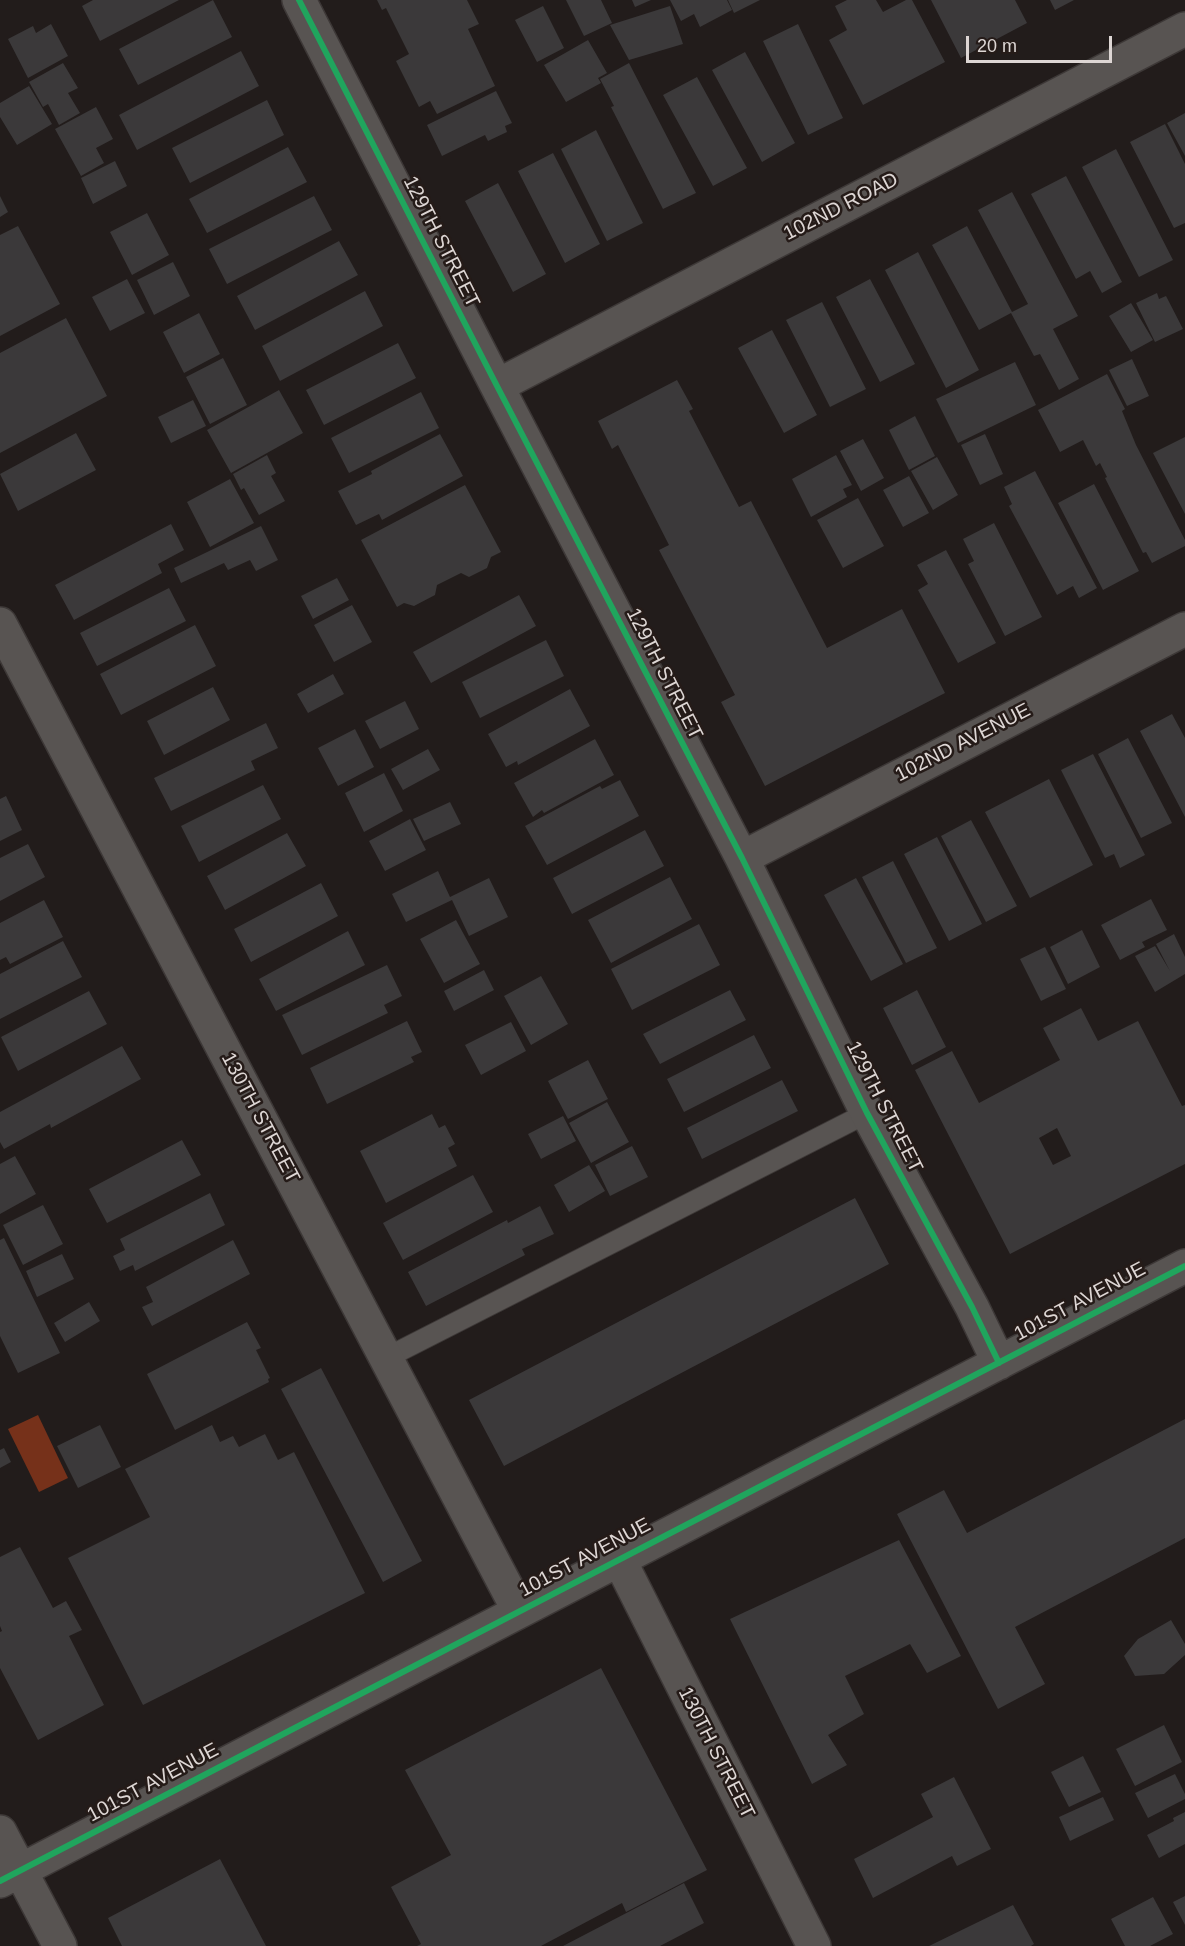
<!DOCTYPE html>
<style>
body{margin:0}
#map{position:relative;width:1185px;height:1946px;overflow:hidden;background:#221c1b;font-family:Helvetica,sans-serif}
canvas{display:block}
.scale{position:absolute;left:966px;top:36px;width:146px;height:27px;box-sizing:border-box;border:3px solid #ddd6d4;border-top:0;padding-left:8px;font-size:18px;line-height:21px;white-space:nowrap;color:#ddd6d4;-webkit-text-stroke:4px #251b18;paint-order:stroke}
</style>
<div id="map">
<canvas width="1185" height="1946"></canvas>
<div class="scale">20 m</div>
</div>
<script>
const ctx = document.querySelector('canvas').getContext('2d');
ctx.lineJoin = 'round';
function fillPath(path, color) { ctx.fillStyle = color; ctx.fill(path, 'evenodd'); }
const toPath = rows => new Path2D(rows.map(r => 'M' + r).join(''));
function trace(path, color, width, dash) { ctx.strokeStyle = color; ctx.lineWidth = width; ctx.lineCap = dash ? 'butt' : 'round'; ctx.setLineDash(dash || []); ctx.stroke(path); }
function drawText(font, color, halo, rows, align = 'center') {
  ctx.font = font + ' Helvetica,sans-serif'; ctx.lineWidth = 5; ctx.setLineDash([]); ctx.textBaseline = 'middle'; ctx.strokeStyle = halo; ctx.fillStyle = color; for (const [text, x, y, turn = 0] of rows) {
    ctx.save(); ctx.translate(x, y); ctx.rotate((+turn || 0) * Math.PI / 180); ctx.textAlign = isNaN(turn) ? turn : align; if (halo) ctx.strokeText(text, 0, 0); ctx.fillText(text, 0, 0); ctx.restore();
  }
}
fillPath(toPath([
 [38,1415,68,1478,39,1492,8,1429]
]), '#76311a');
fillPath(toPath([
 [93,0,179,0,100,41,82,6],
 [213,0,232,37,138,85,119,49],
 [377,0,467,0,479,24,468,29,495,86,437,114,430,101,419,107,396,61,409,54,386,8,382,10],
 [566,0,601,0,612,23,584,36],
 [632,0,651,0,635,7],
 [670,0,727,0,732,10,700,27,694,14,681,21],
 [728,0,760,0,734,13],
 [847,0,876,0,883,12,906,0,912,0,945,62,863,105,829,40,847,30,835,6],
 [931,0,1015,0,1027,23,961,58],
 [1050,0,1074,0,1055,10],
 [543,6,564,48,537,62,515,20],
 [670,6,683,44,629,60,610,25],
 [51,24,68,56,28,78,8,39,33,26,36,33],
 [798,24,843,118,808,135,763,41],
 [588,40,607,73,598,78,601,83,566,102,544,65],
 [241,51,259,86,137,150,119,115],
 [745,52,795,143,762,162,712,70],
 [63,63,78,88,68,93,80,113,59,125,48,104,43,107,29,82],
 [629,63,696,193,663,209,611,107,614,106,600,79],
 [697,77,747,168,713,186,663,95],
 [29,86,52,124,17,145,0,117,0,103],
 [496,91,512,123,505,126,507,132,488,141,485,135,442,156,427,125],
 [267,100,284,135,190,183,172,148],
 [96,107,113,139,96,148,104,163,81,176,55,129],
 [1185,113,1185,156,1167,123],
 [1165,124,1185,164,1185,223,1174,228,1130,142],
 [596,130,643,223,607,241,561,149],
 [288,147,307,182,207,233,189,199],
 [1116,149,1173,260,1139,277,1082,167],
 [553,153,600,244,565,263,518,171],
 [115,161,127,186,93,204,81,178],
 [1066,176,1122,282,1102,293,1090,271,1076,279,1031,194],
 [498,183,546,274,513,292,465,201],
 [1012,192,1078,316,1053,329,1079,379,1059,390,1040,354,1034,356,1011,313,979,330,932,245,967,226,1012,312,1028,304,978,210],
 [0,196,8,212,0,217],
 [314,196,332,230,227,284,209,249],
 [147,213,169,255,132,275,110,232],
 [18,226,60,304,0,336,0,235],
 [339,241,358,275,255,330,237,296],
 [918,252,979,370,946,388,885,270],
 [173,262,190,296,154,315,137,280],
 [127,279,145,313,110,331,92,297],
 [870,279,915,364,880,382,836,297],
 [365,291,383,326,280,381,262,346],
 [1157,293,1159,299,1166,296,1183,329,1155,342,1136,303],
 [822,302,866,389,830,407,786,320],
 [1131,303,1153,340,1131,352,1109,316],
 [199,313,220,354,184,373,163,332],
 [66,318,107,396,0,453,0,353],
 [772,330,817,415,784,433,738,348],
 [398,343,416,378,324,425,306,390],
 [223,358,247,405,210,424,186,377],
 [1132,359,1149,396,1127,406,1109,370],
 [1015,362,1036,405,958,443,936,399],
 [1107,374,1125,409,1122,411,1136,445,1185,540,1185,546,1152,563,1146,552,1143,553,1105,478,1107,477,1100,463,1096,466,1083,440,1060,452,1038,410],
 [677,380,693,409,689,411,739,507,751,501,827,648,902,609,945,693,765,786,721,702,735,695,659,550,669,545,618,445,612,449,598,421],
 [279,390,303,433,231,473,207,430],
 [421,392,439,428,349,473,331,438],
 [193,400,206,426,171,443,158,417],
 [915,416,935,456,909,470,889,430],
 [76,433,96,470,18,511,0,474],
 [440,434,463,476,382,520,379,514,356,525,338,491,372,474,371,471],
 [985,434,1003,474,980,485,961,445],
 [1185,437,1185,514,1153,453],
 [863,439,884,478,861,491,840,451],
 [267,455,276,473,271,476,285,501,259,515,244,488,241,490,233,474],
 [836,455,852,485,843,489,847,497,811,517,792,479],
 [937,457,958,495,933,510,911,471],
 [1035,471,1097,588,1079,598,1073,586,1057,595,1009,506,1012,504,1004,487],
 [909,476,929,513,903,527,883,490],
 [230,479,254,523,210,547,187,502],
 [1094,484,1139,571,1103,590,1058,503],
 [465,485,501,552,491,557,487,568,469,577,461,573,437,585,435,595,414,606,404,603,397,607,361,540],
 [858,498,884,546,843,568,817,520],
 [994,523,1042,617,1005,636,968,564,974,561,963,539],
 [171,524,184,550,158,564,162,573,74,620,55,585],
 [261,526,278,560,256,571,250,560,228,570,224,563,181,583,174,568],
 [946,550,996,643,958,663,918,590,928,584,917,565],
 [337,578,349,600,313,619,301,596],
 [169,588,186,621,97,666,80,633],
 [519,595,536,626,431,683,413,652],
 [352,605,372,642,334,662,314,625],
 [195,625,216,666,121,715,100,674],
 [546,640,564,676,480,718,462,682],
 [333,674,344,694,308,713,297,694],
 [213,687,230,720,164,755,147,721],
 [570,689,590,726,518,765,517,761,506,767,488,734],
 [405,701,419,729,380,749,365,721],
 [1172,714,1185,738,1185,817,1140,731],
 [266,723,278,748,251,761,255,770,171,811,154,778],
 [355,729,374,767,338,786,318,748],
 [1128,738,1172,823,1141,838,1098,754],
 [595,739,614,775,544,813,542,810,533,817,514,783],
 [428,749,440,770,403,790,391,769],
 [1093,754,1145,855,1120,868,1114,854,1105,858,1061,770],
 [384,773,403,811,364,832,345,793],
 [1049,779,1093,865,1030,898,985,812],
 [620,780,639,816,547,865,525,826,600,786,602,789],
 [263,785,281,819,199,862,181,826],
 [6,796,22,830,0,841,0,799],
 [450,802,461,824,424,841,413,819],
 [410,819,426,850,385,871,369,841],
 [971,820,1017,906,986,922,941,836],
 [645,830,664,866,572,914,553,878],
 [287,833,306,866,225,910,207,876],
 [937,837,982,924,949,941,904,854],
 [28,844,45,877,0,901,0,858],
 [893,861,937,948,906,963,862,877],
 [438,871,450,897,489,878,508,917,469,936,452,900,406,922,392,894],
 [670,877,692,919,611,963,588,920],
 [856,878,903,964,871,981,824,895],
 [321,883,338,916,251,962,234,929],
 [1151,899,1167,930,1142,942,1145,947,1120,960,1101,925],
 [44,900,63,937,10,964,6,957,0,960,0,923],
 [456,920,480,964,444,983,420,939],
 [699,924,720,965,632,1010,611,969],
 [1082,930,1100,967,1068,984,1050,947],
 [348,931,365,965,276,1011,259,979],
 [1174,934,1185,957,1185,974,1155,992,1135,956,1155,946,1170,971,1156,944],
 [63,941,82,977,0,1019,0,974],
 [1045,947,1066,989,1041,1001,1020,959],
 [387,965,402,996,384,1005,388,1013,302,1055,282,1015],
 [484,970,494,990,454,1011,444,991],
 [541,976,568,1024,531,1045,504,996],
 [730,990,746,1020,660,1064,643,1034],
 [917,990,946,1047,912,1065,883,1008],
 [89,991,107,1024,18,1071,1,1037],
 [1081,1008,1098,1041,1138,1021,1182,1106,1185,1105,1185,1164,1010,1254,915,1070,952,1051,979,1103,1060,1060,1043,1028],
 [1057,1128,1071,1156,1053,1165,1039,1138],
 [407,1021,422,1052,411,1057,414,1062,327,1104,310,1068],
 [511,1022,526,1051,481,1075,465,1045],
 [754,1035,771,1068,684,1112,667,1079],
 [122,1046,141,1079,51,1128,50,1124,4,1149,0,1142,0,1112],
 [588,1060,608,1099,568,1119,548,1081],
 [782,1080,798,1111,702,1159,687,1128],
 [607,1102,629,1142,591,1163,569,1123],
 [432,1114,439,1128,445,1125,455,1144,448,1148,457,1166,386,1203,360,1151],
 [563,1116,576,1141,541,1159,528,1134],
 [182,1140,201,1175,107,1223,89,1189],
 [632,1146,648,1177,610,1196,595,1165],
 [15,1156,36,1194,0,1214,0,1164],
 [589,1165,605,1191,569,1212,554,1185],
 [473,1175,493,1212,403,1260,383,1223],
 [210,1193,225,1225,135,1271,133,1265,120,1271,113,1256,125,1250,120,1239],
 [855,1198,889,1264,504,1466,469,1400],
 [43,1205,63,1244,23,1265,3,1225],
 [540,1206,554,1234,522,1249,525,1255,426,1306,408,1272,507,1220,508,1223],
 [4,1238,60,1353,18,1373,0,1336,0,1240],
 [233,1240,250,1274,152,1326,142,1307,153,1302,146,1287],
 [62,1254,74,1279,37,1297,26,1271],
 [89,1302,100,1321,65,1342,54,1323],
 [247,1322,261,1348,256,1350,270,1378,268,1379,269,1382,175,1430,147,1374],
 [321,1368,422,1561,383,1582,281,1389],
 [1185,1419,1185,1538,1015,1627,1045,1684,998,1709,897,1514,944,1490,967,1533],
 [100,1425,121,1467,78,1488,57,1446],
 [212,1425,220,1442,233,1436,239,1447,265,1434,278,1460,294,1452,365,1593,143,1705,68,1558,150,1517,125,1469],
 [4,1448,11,1462,0,1468,0,1450],
 [899,1540,961,1656,927,1673,910,1644,845,1676,864,1714,828,1735,847,1765,812,1784,730,1619],
 [20,1547,53,1608,66,1601,82,1630,69,1636,104,1705,38,1740,0,1668,0,1632,2,1631,0,1626,0,1557],
 [1171,1620,1185,1644,1185,1655,1164,1674,1135,1676,1124,1656,1138,1639],
 [601,1668,707,1870,626,1912,622,1903,541,1946,417,1946,421,1944,391,1887,451,1855,405,1770],
 [1164,1725,1182,1762,1135,1786,1116,1749],
 [1083,1756,1101,1792,1069,1807,1051,1772],
 [1175,1774,1185,1794,1185,1799,1148,1818,1135,1793],
 [954,1777,991,1849,957,1866,952,1856,873,1898,854,1859,933,1817,921,1794],
 [1103,1797,1114,1820,1070,1841,1059,1817],
 [1185,1812,1185,1844,1159,1858,1147,1835,1174,1821,1173,1818],
 [220,1859,266,1946,122,1946,108,1918],
 [684,1883,704,1923,660,1946,563,1946],
 [1185,1896,1185,1925,1173,1902],
 [1153,1897,1173,1934,1150,1946,1125,1946,1111,1919],
 [1013,1905,1034,1944,1031,1946,929,1946]
]), '#3b393a');
const lane = toPath([
 [386,1358,867,1113]
]);
const street = toPath([
 [299,0,497,386,742,858,867,1113,972,1307,999,1363],
 [497,386,1185,29],
 [0,624,519,1611],
 [742,858,1185,629],
 [619,1559,814,1946],
 [0,1832,60,1946],
 [0,1881,1185,1266]
]);
trace(lane, '#3d3837', 22);
trace(street, '#3d3837', 36);
trace(lane, '#585452', 20);
trace(street, '#585452', 33);
trace(toPath([
 [299,0,497,386,742,858,867,1113,972,1307,999,1363],
 [0,1881,1185,1266]
]), '#20a55d', 6);
drawText('20px', '#ddd6d4', '#251b18', [
 ["102ND ROAD",841,207,-27],
 ["129TH STREET",441,242,63],
 ["129TH STREET",664,674,63],
 ["102ND AVENUE",963,743,-27],
 ["129TH STREET",884,1107,63],
 ["130TH STREET",260,1118,62],
 ["101ST AVENUE",1080,1302,-28],
 ["101ST AVENUE",585,1558,-28],
 ["130TH STREET",716,1753,63],
 ["101ST AVENUE",153,1783,-28]
]);
</script>
